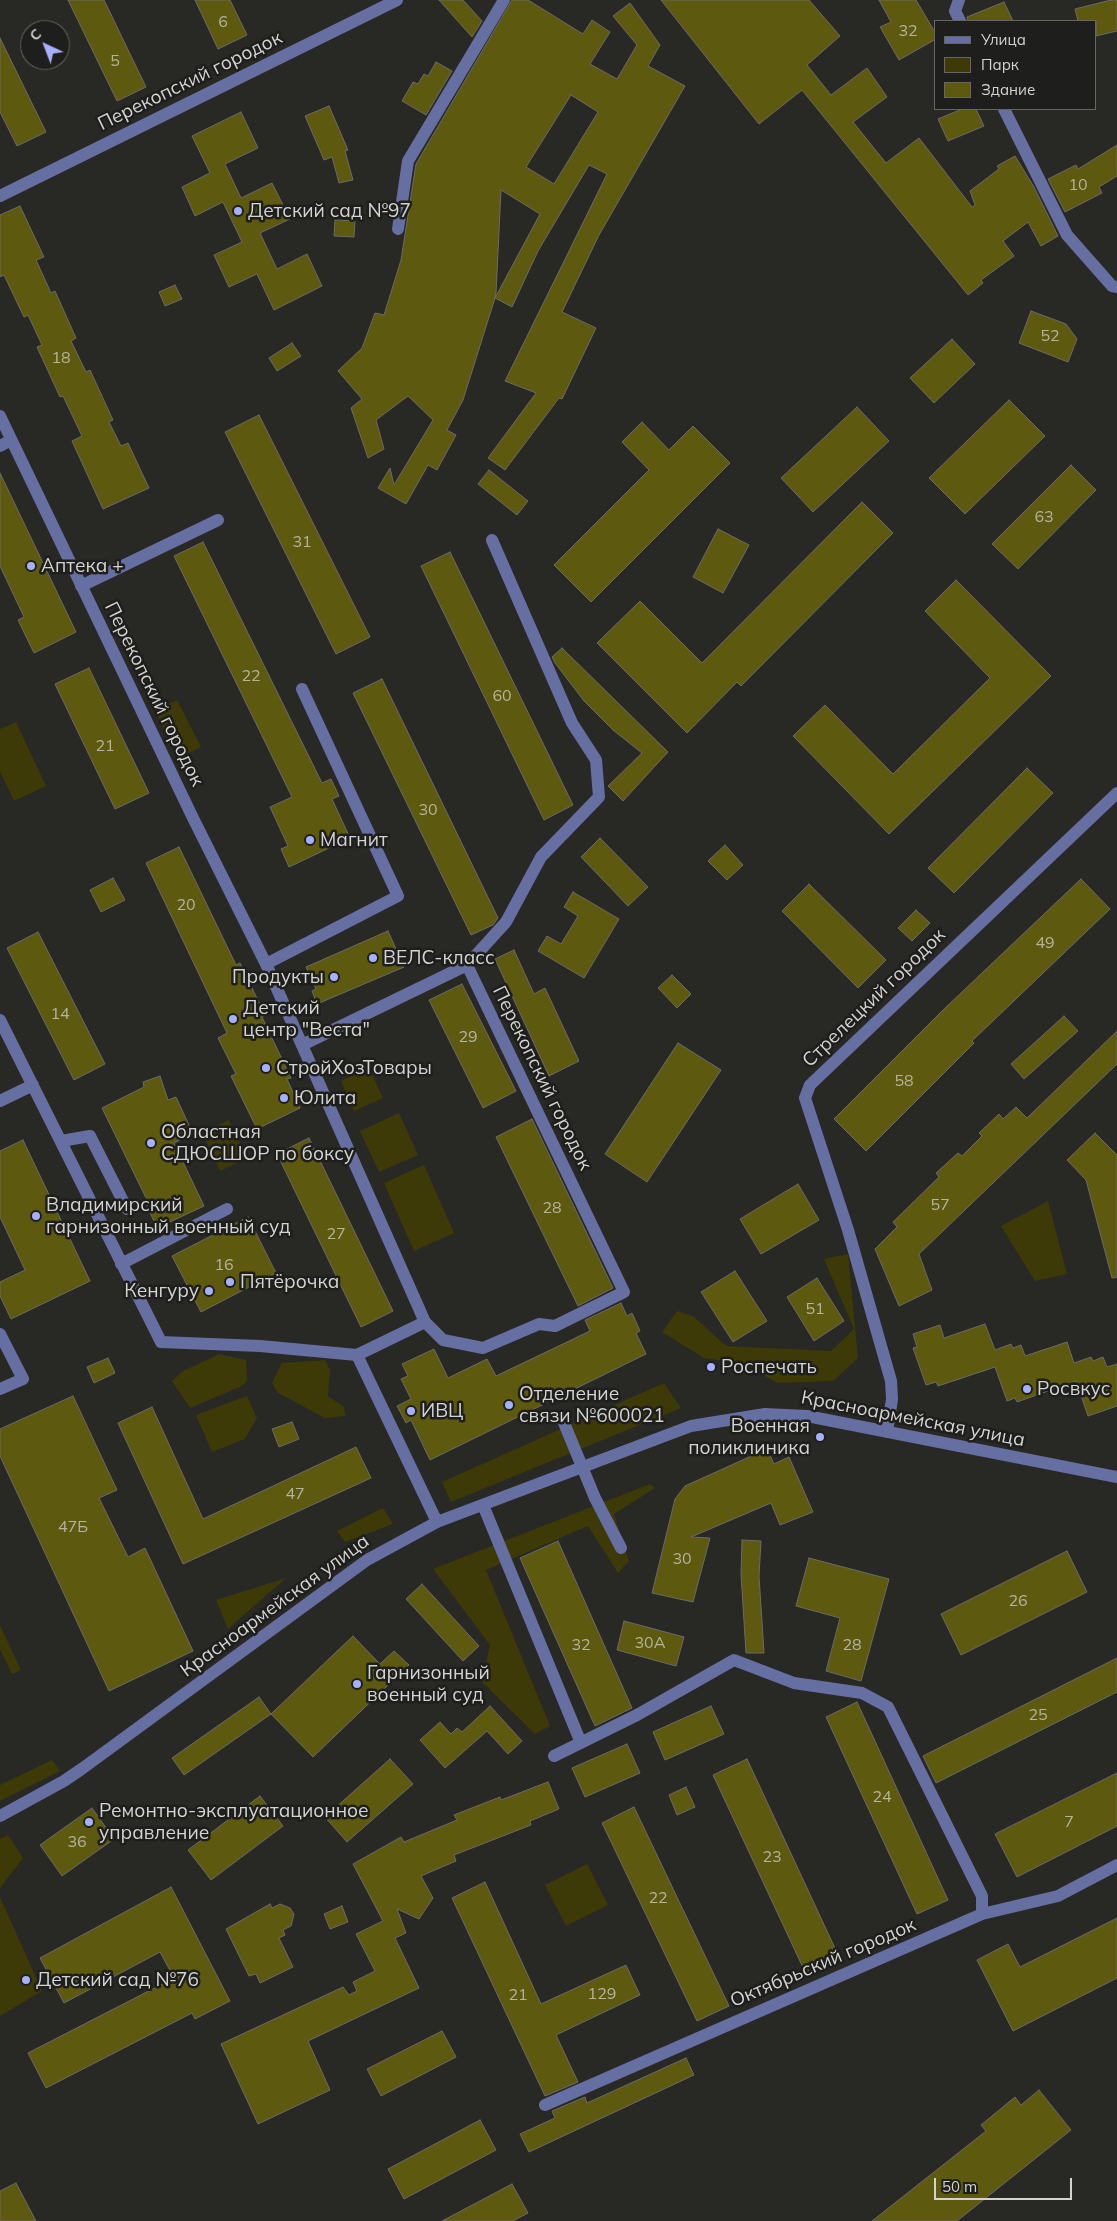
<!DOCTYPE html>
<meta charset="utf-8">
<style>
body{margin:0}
#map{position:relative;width:1117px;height:2221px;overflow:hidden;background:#282825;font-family:Mulish,sans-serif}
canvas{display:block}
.legend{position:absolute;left:934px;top:20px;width:162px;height:90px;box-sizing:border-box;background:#1e1e1c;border:1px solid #666664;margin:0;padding:6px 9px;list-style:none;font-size:15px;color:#d3d3d1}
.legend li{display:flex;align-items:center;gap:10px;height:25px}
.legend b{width:25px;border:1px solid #666664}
.north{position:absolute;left:20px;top:20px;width:50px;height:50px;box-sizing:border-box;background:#1e1e1c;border:1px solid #666664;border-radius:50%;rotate:317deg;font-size:14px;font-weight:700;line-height:20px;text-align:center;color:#d3d3d1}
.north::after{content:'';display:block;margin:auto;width:18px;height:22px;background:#a5b1fc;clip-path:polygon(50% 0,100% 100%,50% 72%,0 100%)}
.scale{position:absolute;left:934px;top:2178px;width:138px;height:22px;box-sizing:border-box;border:2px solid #d3d3d1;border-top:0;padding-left:6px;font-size:15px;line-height:18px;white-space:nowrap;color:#d3d3d1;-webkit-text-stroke:4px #1e1e1c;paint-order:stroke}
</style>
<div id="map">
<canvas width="1117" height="2221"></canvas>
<ul class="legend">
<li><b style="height:6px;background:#666fa1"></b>Улица</li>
<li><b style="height:14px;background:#3d3a08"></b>Парк</li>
<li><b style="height:14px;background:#5d590e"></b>Здание</li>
</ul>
<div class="north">С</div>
<div class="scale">50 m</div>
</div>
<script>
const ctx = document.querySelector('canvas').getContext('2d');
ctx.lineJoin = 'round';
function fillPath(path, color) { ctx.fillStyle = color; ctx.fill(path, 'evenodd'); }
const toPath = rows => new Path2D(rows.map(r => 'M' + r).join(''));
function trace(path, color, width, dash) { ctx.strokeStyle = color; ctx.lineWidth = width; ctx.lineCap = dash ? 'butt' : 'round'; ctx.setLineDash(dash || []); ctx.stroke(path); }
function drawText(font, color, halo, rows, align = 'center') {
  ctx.font = font + ' Mulish,sans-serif'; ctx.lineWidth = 5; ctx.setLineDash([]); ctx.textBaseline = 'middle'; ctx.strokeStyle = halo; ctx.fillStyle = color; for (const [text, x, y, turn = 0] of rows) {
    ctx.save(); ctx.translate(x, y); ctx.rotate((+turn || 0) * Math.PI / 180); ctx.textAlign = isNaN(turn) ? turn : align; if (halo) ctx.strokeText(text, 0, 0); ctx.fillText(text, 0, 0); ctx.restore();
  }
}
fillPath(toPath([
 [177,700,201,747,179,758,155,711],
 [16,722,46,786,14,801,0,771,0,729],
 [369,1068,383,1098,354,1111,341,1081],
 [399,1113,418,1155,379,1172,360,1131],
 [229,1120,247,1158,220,1171,202,1133],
 [424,1165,454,1233,414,1251,384,1183],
 [1048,1201,1067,1274,1035,1281,1001,1226],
 [848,1254,858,1358,833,1381,778,1383,743,1364,704,1358,662,1332,677,1311,693,1316,726,1346,831,1351,854,1329,824,1259],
 [219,1354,246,1360,247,1381,242,1386,190,1408,172,1381,183,1371],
 [325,1360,330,1370,328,1396,344,1407,345,1416,325,1418,278,1393,272,1383,282,1363],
 [664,1383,681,1408,451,1502,442,1482],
 [247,1396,257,1418,245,1439,212,1452,196,1415],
 [650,1484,655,1488,614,1514,629,1561,618,1573,588,1526,486,1570,550,1726,535,1734,482,1682,490,1645,433,1569],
 [383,1508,393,1524,345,1542,337,1531],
 [286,1578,228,1629,216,1600],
 [0,1625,21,1670,12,1674,0,1649],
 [52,1760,60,1771,0,1801,0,1785],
 [8,1835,23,1858,0,1888,0,1839],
 [587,1864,608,1905,566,1926,545,1885],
 [0,1897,42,1991,0,2016]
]), '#3d3a08');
const building = toPath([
 [68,0,104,0,146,87,117,101,68,0],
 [195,0,230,0,247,35,218,49,195,0],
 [439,0,463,0,482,21,472,37,439,0],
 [512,0,528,0,583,34,592,20,610,32,590,64,617,79,637,45,613,16,630,3,660,45,648,66,685,86,599,235,562,312,596,328,562,399,559,398,505,470,488,458,536,393,505,381,607,174,589,165,538,251,512,307,495,298,463,400,447,430,456,435,437,470,428,465,406,504,378,488,390,468,394,485,433,420,408,396,376,420,384,449,368,458,351,408,362,399,338,371,362,348,375,313,384,315,401,260,416,164,512,0],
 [571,95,598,112,554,184,526,167,571,95],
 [501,190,540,214,495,298,496,293,501,190],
 [661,0,809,0,840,36,807,65,831,95,867,68,887,97,853,122,886,163,919,138,972,207,975,205,970,191,999,169,997,166,1015,156,1034,187,1058,236,1041,246,1028,222,1003,241,1014,256,981,280,983,283,968,295,802,90,759,124,661,0],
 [879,0,916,0,936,34,936,39,899,60,880,27,891,22,879,0],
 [1111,0,1117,0,1117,31,1096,36,1096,21,1078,21,1075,9,1111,0],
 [1004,2,1013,21,968,21,967,17,1004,2],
 [0,38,46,132,17,146,0,112,0,38],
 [436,62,452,71,426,115,402,101,413,82,418,84,424,74,428,76,436,62],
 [329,106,348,150,345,151,353,180,339,183,332,157,324,160,305,116,329,106],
 [962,109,976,109,984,126,948,141,938,119,962,109],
 [241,112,258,148,225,164,241,198,272,183,290,219,260,233,277,269,307,254,322,286,274,310,257,274,229,287,214,255,242,242,223,202,195,216,182,187,210,173,192,136,241,112],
 [1117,145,1117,176,1099,187,1102,193,1065,212,1048,179,1076,165,1078,169,1117,145],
 [20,206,44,257,36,260,51,293,55,291,76,338,71,341,86,372,90,370,113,420,109,422,121,446,128,443,149,488,103,509,72,441,82,436,63,396,60,397,37,347,42,345,28,315,24,317,4,275,0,277,0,215,20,206],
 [335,220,355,221,354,237,334,236,335,220],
 [175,285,182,299,165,306,159,292,175,285],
 [1031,311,1066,324,1077,339,1068,362,1019,343,1031,311],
 [952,339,975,364,934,403,910,378,952,339],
 [292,343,301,356,277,371,269,358,292,343],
 [1009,400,1045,436,965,514,929,478,1009,400],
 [857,407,889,441,813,512,781,478,857,407],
 [259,415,370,637,336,654,225,432,259,415],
 [642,422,669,450,693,426,730,463,591,602,554,565,649,470,622,442,642,422],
 [1071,465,1096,490,1018,569,992,544,1071,465],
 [489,470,528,501,517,515,478,484,489,470],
 [0,473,76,632,34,653,18,620,24,617,0,566,0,473],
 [862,502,893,533,741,686,737,682,687,733,597,643,640,601,702,663,862,502],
 [718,529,749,545,723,593,693,577,718,529],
 [203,542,322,783,331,779,339,796,332,799,350,838,289,867,281,849,288,846,270,807,292,797,174,556,203,542],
 [450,552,573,805,544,820,421,566,450,552],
 [956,580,1051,676,889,834,793,736,825,705,893,774,990,678,925,611,956,580],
 [562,648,668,752,623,801,608,786,642,753,613,730,584,701,555,663,552,657,562,648],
 [89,668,149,793,115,809,55,684,89,668],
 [382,679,498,918,493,925,471,935,353,693,382,679],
 [1027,768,1053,793,954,893,928,868,1027,768],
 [600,838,648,887,628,906,581,857,600,838],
 [725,845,743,865,727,880,708,861,725,845],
 [179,847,236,965,240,963,265,1015,262,1017,291,1078,287,1079,300,1108,257,1129,231,1076,236,1074,218,1038,227,1033,146,863,179,847],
 [113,878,125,900,101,912,90,890,113,878],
 [1081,879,1110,909,972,1041,974,1043,866,1151,834,1119,942,1011,1081,879],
 [809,884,886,960,858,988,782,911,809,884],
 [573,892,619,919,584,978,538,951,547,936,561,944,578,916,564,907,573,892],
 [916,910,930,923,912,941,898,928,916,910],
 [388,931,404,967,317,1004,312,991,316,989,306,967,388,931],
 [38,932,105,1064,74,1080,7,948,38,932],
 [514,950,534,994,545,988,579,1061,549,1076,495,959,514,950],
 [672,975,691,994,677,1008,658,988,672,975],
 [462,984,516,1091,483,1108,429,1000,462,984],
 [1064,1016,1078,1031,1024,1079,1011,1064,1064,1016],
 [1117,1031,1117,1064,919,1254,932,1290,899,1306,875,1249,897,1227,893,1222,939,1177,936,1173,958,1153,962,1156,982,1136,979,1133,999,1114,1003,1119,1016,1107,1027,1118,1117,1031],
 [678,1043,721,1070,647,1182,605,1154,678,1043],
 [160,1076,168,1100,176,1097,193,1134,174,1143,204,1206,157,1228,147,1206,149,1204,102,1108,144,1087,143,1082,160,1076],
 [532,1119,613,1288,578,1306,496,1137,532,1119],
 [1095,1133,1117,1155,1117,1277,1112,1278,1086,1180,1067,1160,1095,1133],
 [309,1138,393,1311,361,1327,277,1154,309,1138],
 [23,1140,90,1281,11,1319,0,1296,0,1282,25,1270,0,1217,0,1151,23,1140],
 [798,1184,819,1220,761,1254,740,1219,798,1184],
 [248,1217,276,1273,201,1312,172,1256,248,1217],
 [735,1271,767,1321,733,1342,701,1292,735,1271],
 [817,1278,844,1321,814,1341,787,1297,817,1278],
 [621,1303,627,1316,632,1313,640,1331,636,1333,646,1354,430,1460,411,1420,406,1423,397,1406,411,1399,401,1379,408,1376,402,1364,434,1349,448,1378,487,1359,496,1376,590,1331,585,1320,621,1303],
 [985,1324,995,1350,1011,1344,1013,1348,1021,1345,1025,1356,1067,1342,1074,1363,1091,1357,1093,1361,1103,1357,1107,1367,1117,1364,1117,1406,1088,1416,1076,1381,1017,1402,1015,1398,1007,1401,995,1367,938,1386,936,1382,926,1385,913,1348,917,1347,913,1334,940,1325,944,1338,985,1324],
 [108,1358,115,1373,94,1383,87,1367,108,1358],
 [73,1396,117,1490,99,1498,128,1557,145,1548,193,1651,109,1691,0,1456,0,1429,73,1396],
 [152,1407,203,1519,356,1447,371,1478,183,1564,118,1423,152,1407],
 [292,1422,299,1439,279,1447,272,1429,292,1422],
 [767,1449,774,1464,789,1457,813,1512,780,1525,771,1503,691,1537,710,1538,693,1602,652,1593,675,1499,685,1486,767,1449],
 [742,1540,761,1541,759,1576,764,1653,746,1653,741,1574,742,1540],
 [558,1541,632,1708,595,1726,520,1558,558,1541],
 [1067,1551,1087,1592,961,1655,941,1614,1067,1551],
 [809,1558,889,1579,861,1681,826,1671,840,1618,796,1606,809,1558],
 [422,1584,479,1646,463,1661,406,1599,422,1584],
 [624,1621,684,1637,676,1666,617,1650,624,1621],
 [353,1636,380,1664,394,1651,409,1665,313,1757,271,1714,353,1636],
 [1117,1658,1117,1692,936,1783,923,1756,1117,1658],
 [259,1697,271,1714,184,1775,172,1758,259,1697],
 [857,1702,948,1900,917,1914,826,1717,857,1702],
 [490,1706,522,1741,508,1754,487,1731,445,1768,420,1740,440,1722,451,1734,457,1728,462,1732,490,1706],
 [711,1706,724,1734,665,1760,653,1732,711,1706],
 [627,1744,640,1773,585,1797,572,1768,627,1744],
 [390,1759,413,1784,347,1842,325,1817,390,1759],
 [747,1759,840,1959,806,1974,713,1775,747,1759],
 [1117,1773,1117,1826,1017,1877,995,1834,1117,1773],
 [548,1782,559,1809,530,1821,531,1825,454,1855,456,1861,421,1876,433,1898,419,1919,397,1909,406,1933,395,1938,419,1988,308,2041,330,2090,258,2124,221,2044,343,1987,349,1995,357,1991,353,1982,375,1971,356,1934,383,1921,353,1864,401,1837,404,1842,457,1820,454,1815,500,1797,501,1800,548,1782],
 [686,1787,695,1807,677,1815,669,1795,686,1787],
 [260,1796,283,1826,211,1880,188,1850,260,1796],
 [634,1807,729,2006,697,2021,602,1823,634,1807],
 [92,1808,114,1839,62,1876,40,1845,92,1808],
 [485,1882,541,2004,626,1965,640,1995,556,2035,578,2082,545,2096,452,1898,485,1882],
 [171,1887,230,2001,195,2019,192,2013,46,2088,28,2053,174,1978,160,1952,64,2003,40,1958,171,1887],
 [270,1904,272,1908,280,1904,290,1908,294,1914,291,1926,283,1930,285,1935,279,1938,293,1967,260,1983,256,1974,249,1976,226,1929,270,1904],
 [342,1906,348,1922,330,1929,324,1914,342,1906],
 [1117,1918,1117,1978,1013,2031,977,1960,1008,1944,1020,1967,1117,1918],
 [442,2031,456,2057,381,2096,367,2069,442,2031],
 [686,2058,694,2075,529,2152,520,2134,555,2118,552,2111,585,2097,587,2103,686,2058],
 [1039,2090,1071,2130,957,2221,872,2221,986,2131,981,2125,1015,2097,1021,2105,1039,2090],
 [480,2120,496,2150,404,2199,388,2169,480,2120],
 [16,2183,36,2221,0,2221,0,2191,16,2183],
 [512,2184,528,2213,513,2221,442,2221,512,2184]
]);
fillPath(building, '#5d590e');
trace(building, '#6b6b68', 1);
trace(toPath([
 [959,0,955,11,960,21],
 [1004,109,1067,235,1112,286,1117,287],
 [0,196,397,0],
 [398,229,408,161,504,0],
 [0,416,193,818,266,964,425,1322,443,1340,483,1348,539,1324,555,1326,624,1292,467,965],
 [0,446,11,440],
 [81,586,218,520],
 [266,964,398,896,302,689],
 [0,1020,161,1342,260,1346,357,1355,437,1522],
 [302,1045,467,965,506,922,541,857,599,797,596,760,572,723,492,540],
 [0,1101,33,1085],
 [61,1141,90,1136,127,1209],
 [121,1264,227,1209],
 [0,1334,23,1379,0,1389],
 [357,1355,425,1322],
 [564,1423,595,1498,621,1548],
 [887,1432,892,1399,891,1381,848,1230,805,1098,810,1085,1117,793],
 [483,1505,581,1743],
 [554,1756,637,1715,734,1660,794,1683,862,1693,888,1707,982,1896,982,1914],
 [0,1816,64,1781,83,1768,367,1560,437,1522,691,1426,765,1414,807,1416,1117,1477],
 [545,2105,982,1914,1058,1896,1117,1865]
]), '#666fa1', 12);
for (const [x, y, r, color] of [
 [238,211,5,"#a5b1fc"],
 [31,566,5,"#a5b1fc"],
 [310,840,5,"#a5b1fc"],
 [373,958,5,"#a5b1fc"],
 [334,977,5,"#a5b1fc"],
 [233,1019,5,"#a5b1fc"],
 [266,1068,5,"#a5b1fc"],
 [284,1098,5,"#a5b1fc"],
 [151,1143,5,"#a5b1fc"],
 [36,1216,5,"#a5b1fc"],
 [230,1282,5,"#a5b1fc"],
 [209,1291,5,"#a5b1fc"],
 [711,1367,5,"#a5b1fc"],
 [1027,1389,5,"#a5b1fc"],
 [509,1405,5,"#a5b1fc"],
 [411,1411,5,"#a5b1fc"],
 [820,1437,5,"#a5b1fc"],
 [357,1684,5,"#a5b1fc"],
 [89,1822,5,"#a5b1fc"],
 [26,1980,5,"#a5b1fc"]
]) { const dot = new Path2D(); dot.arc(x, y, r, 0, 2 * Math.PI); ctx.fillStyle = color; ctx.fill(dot); trace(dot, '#1e1e1c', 2); }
drawText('16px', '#b6b4a0', null, [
 ["6",223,22],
 ["32",908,31],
 ["5",115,61],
 ["10",1078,185],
 ["52",1050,336],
 ["18",61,358],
 ["63",1044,517],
 ["31",302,542],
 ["22",251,676],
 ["60",502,696],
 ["21",105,746],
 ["30",428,810],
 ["20",186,905],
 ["49",1045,943],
 ["14",60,1014],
 ["29",468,1037],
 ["58",904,1081],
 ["57",940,1205],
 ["28",552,1208],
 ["27",336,1234],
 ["16",224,1265],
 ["51",815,1309],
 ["47",295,1494],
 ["47Б",73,1527],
 ["30",682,1559],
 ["26",1018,1601],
 ["30А",650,1643],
 ["32",581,1645],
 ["28",852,1645],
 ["25",1038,1715],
 ["24",882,1797],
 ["7",1069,1822],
 ["36",77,1842],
 ["23",772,1857],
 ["22",658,1898],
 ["129",602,1994],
 ["21",518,1995]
]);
drawText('19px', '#d3d3d1', '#1e1e1c', [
 ["Перекопский городок",190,81,-26],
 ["Перекопский городок",154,694,64],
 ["Стрелецкий городок",874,998,-44],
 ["Перекопский городок",542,1078,64],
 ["Красноармейская улица",913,1419,11],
 ["Красноармейская улица",275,1606,-36],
 ["Октябрьский городок",823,1963,-23]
]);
drawText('19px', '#d3d3d1', '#1e1e1c', [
 ["Детский сад №97",248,211],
 ["Аптека +",41,566],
 ["Магнит",320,840],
 ["ВЕЛС-класс",383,958],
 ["Продукты",324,977,"right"],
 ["Детский",243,1008],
 ["центр \"Веста\"",243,1030],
 ["СтройХозТовары",276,1068],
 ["Юлита",294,1098],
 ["Областная",161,1132],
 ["СДЮСШОР по боксу",161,1154],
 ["Владимирский",46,1205],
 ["гарнизонный военный суд",46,1227],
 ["Пятёрочка",240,1282],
 ["Кенгуру",199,1291,"right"],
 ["Роспечать",721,1367],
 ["Росвкус",1037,1389],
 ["Отделение",519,1394],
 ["связи №600021",519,1416],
 ["ИВЦ",421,1411],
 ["Военная",810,1426,"right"],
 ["поликлиника",810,1448,"right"],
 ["Гарнизонный",367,1673],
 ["военный суд",367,1695],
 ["Ремонтно-эксплуатационное",99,1811],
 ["управление",99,1833],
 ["Детский сад №76",36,1980]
], 'left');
</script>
